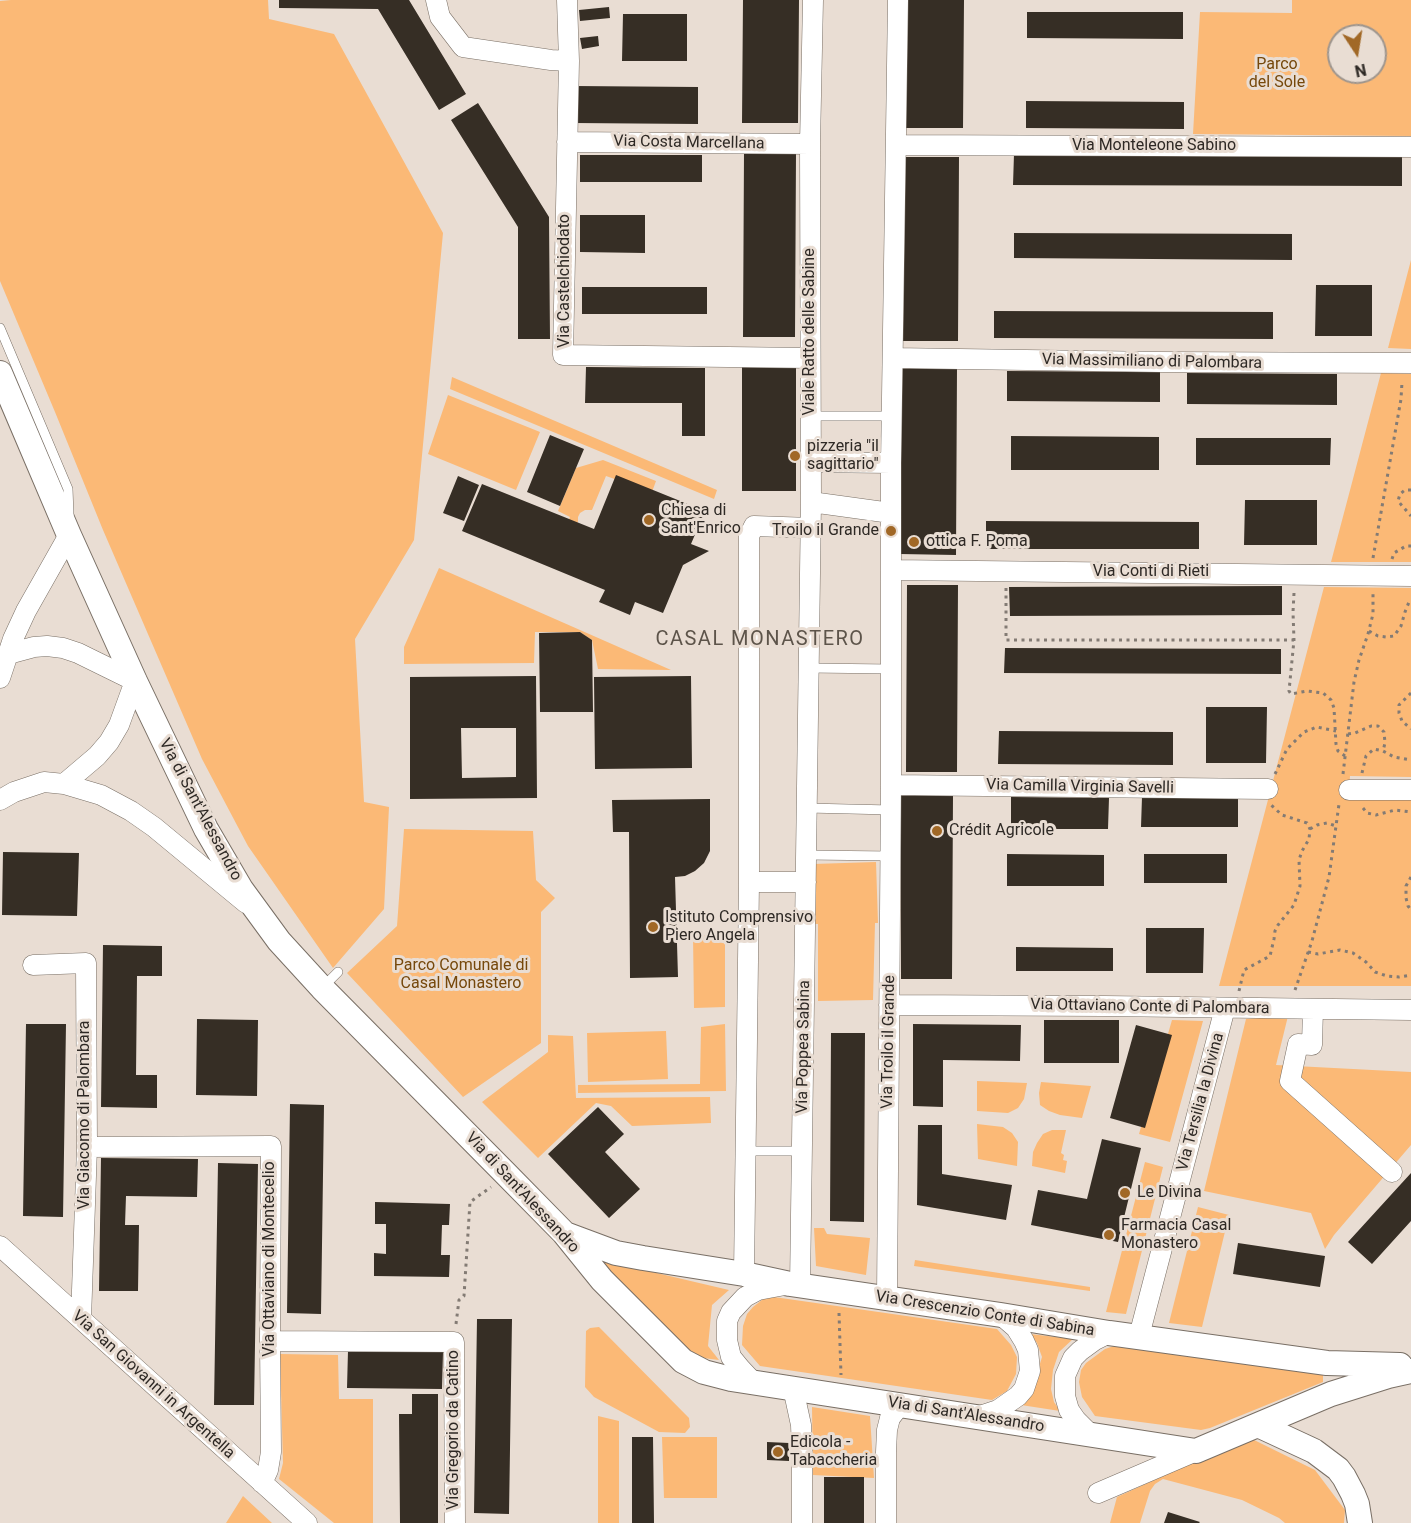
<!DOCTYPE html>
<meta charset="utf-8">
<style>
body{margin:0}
#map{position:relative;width:1411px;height:1523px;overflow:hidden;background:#e9ddd3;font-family:Roboto,sans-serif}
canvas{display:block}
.north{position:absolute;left:1327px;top:24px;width:60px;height:60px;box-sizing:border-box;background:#e9ddd3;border:2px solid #9e958d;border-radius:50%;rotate:168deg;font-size:16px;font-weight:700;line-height:24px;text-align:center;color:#2e2925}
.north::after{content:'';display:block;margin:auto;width:21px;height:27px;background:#a16826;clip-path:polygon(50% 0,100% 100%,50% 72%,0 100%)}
</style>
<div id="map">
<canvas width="1411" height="1523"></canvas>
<div class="north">N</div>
</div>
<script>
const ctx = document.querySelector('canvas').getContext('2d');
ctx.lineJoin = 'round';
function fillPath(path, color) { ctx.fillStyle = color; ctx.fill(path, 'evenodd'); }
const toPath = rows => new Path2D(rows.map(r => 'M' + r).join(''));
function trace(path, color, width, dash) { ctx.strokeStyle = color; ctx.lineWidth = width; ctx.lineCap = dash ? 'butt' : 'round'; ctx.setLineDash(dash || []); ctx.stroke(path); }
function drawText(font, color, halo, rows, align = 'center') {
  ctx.font = font + ' Roboto,sans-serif'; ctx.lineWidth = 6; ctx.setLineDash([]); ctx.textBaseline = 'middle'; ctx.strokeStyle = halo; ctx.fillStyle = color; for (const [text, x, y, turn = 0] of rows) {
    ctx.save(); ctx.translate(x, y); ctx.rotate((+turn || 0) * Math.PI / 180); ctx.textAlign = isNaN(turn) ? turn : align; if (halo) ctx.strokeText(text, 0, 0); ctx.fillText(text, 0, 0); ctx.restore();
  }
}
fillPath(toPath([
 [11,0,268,0,269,19,334,34,443,233,414,540,355,639,364,802,389,807,384,909,333,968,248,846,202,759,103,530,55,412,0,281,0,1],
 [1292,0,1411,0,1411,136,1193,134,1200,12,1292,13],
 [1339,36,1375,36,1375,72,1339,72],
 [1411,260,1411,349,1388,348],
 [1381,373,1411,374,1411,562,1331,562],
 [452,377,717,490,714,499,450,389],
 [448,395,540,432,516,490,428,454],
 [603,460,656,481,652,492,606,476,592,510,585,510,580,513,578,517,578,521,576,527,567,524,570,517,558,511,576,468],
 [439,568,671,670,598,669,592,640,580,632,535,632,534,663,404,664,404,647],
 [1324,587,1411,588,1411,777,1350,776,1349,790,1411,798,1411,986,1219,986],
 [404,829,533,831,536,880,555,898,541,912,541,1043,463,1097,347,973,397,926],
 [876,862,878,923,875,923,873,1000,818,1001,818,924,812,924,813,864],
 [693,935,725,936,725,1007,694,1008],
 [1288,1016,1276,1065,1411,1072,1411,1145,1334,1235,1325,1249,1311,1213,1204,1191,1246,1019],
 [1172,1020,1203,1021,1170,1142,1139,1134],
 [725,1024,726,1091,578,1093,578,1085,700,1084,701,1027],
 [666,1031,668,1079,588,1082,587,1033],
 [548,1035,573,1036,576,1098,710,1097,711,1123,632,1126,611,1106,596,1103,538,1158,482,1102,548,1052],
 [977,1081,1027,1083,1024,1099,1018,1108,1008,1113,977,1111],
 [1041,1082,1091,1086,1082,1118,1060,1115,1049,1111,1040,1105,1039,1093],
 [977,1124,1003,1127,1012,1133,1018,1142,1017,1166,978,1159],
 [1052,1130,1066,1130,1061,1153,1064,1155,1063,1160,1067,1161,1065,1173,1032,1166,1033,1152,1037,1143,1043,1134],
 [1145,1162,1163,1167,1126,1314,1106,1312],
 [1198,1207,1229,1215,1202,1327,1169,1323],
 [814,1228,824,1228,827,1234,870,1238,866,1275,816,1266],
 [597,1259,729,1290,712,1305,708,1346,719,1360,695,1357],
 [915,1260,1090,1287,1090,1291,914,1266],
 [767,1296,997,1329,1011,1345,1017,1357,1016,1374,1007,1391,992,1400,760,1366,742,1345,743,1326,747,1314,753,1307],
 [599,1327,689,1418,690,1427,685,1433,659,1432,594,1397,585,1387,586,1331,590,1328],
 [1030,1334,1073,1339,1059,1352,1053,1370,1051,1389,1054,1402,1060,1411,1021,1405,1032,1390,1042,1357,1037,1343],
 [1117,1345,1307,1372,1323,1375,1323,1382,1210,1428,1201,1430,1095,1416,1082,1397,1079,1382,1081,1370,1086,1363,1105,1349],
 [280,1354,338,1355,339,1399,373,1399,373,1523,334,1523,279,1479,283,1463],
 [812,1407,870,1416,874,1478,813,1475],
 [598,1416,619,1421,619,1523,598,1523],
 [662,1437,717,1437,717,1498,664,1498],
 [1248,1437,1315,1470,1345,1510,1344,1523,1285,1523,1279,1518,1242,1500,1163,1479,1155,1484,1150,1491,1140,1523,1110,1523,1117,1497],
 [243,1496,272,1523,226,1523]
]), '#fbb976');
fillPath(toPath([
 [279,0,409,0,466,94,439,110,378,9,279,8],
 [743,0,799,0,798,123,742,123],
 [901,0,964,0,963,128,900,128],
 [609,7,610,18,580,21,579,10],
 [1027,12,1183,12,1183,39,1027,38],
 [623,14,687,14,687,61,622,61],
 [598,36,599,46,582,49,580,38],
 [574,86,698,87,698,124,574,123],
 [1026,101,1184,102,1184,129,1026,128],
 [478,103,549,217,550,339,518,339,518,227,451,120],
 [744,153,796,153,795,337,743,337],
 [1014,154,1402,156,1402,186,1013,185],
 [580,155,702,155,702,182,580,182],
 [904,157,959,157,958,341,903,341],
 [580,215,645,215,645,253,580,252],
 [1014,233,1292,234,1292,260,1014,258],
 [1316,285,1372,285,1372,336,1315,336],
 [582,287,707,287,707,314,582,314],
 [994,311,1273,312,1273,339,994,338],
 [586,367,705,368,705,436,682,436,682,403,585,403],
 [742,367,796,367,796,491,742,491],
 [901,368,957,368,956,555,900,554],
 [1007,371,1160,372,1160,402,1007,401],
 [1187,373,1337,374,1337,405,1187,404],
 [550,435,584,449,560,506,527,492],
 [1011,436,1159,437,1159,470,1011,470],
 [1196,438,1331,438,1330,465,1196,465],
 [616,475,705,511,691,544,709,551,683,565,663,613,635,602,630,615,599,602,605,590,462,531,482,484,594,529],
 [458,476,479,485,464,521,443,513],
 [1245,500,1317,500,1317,545,1244,545],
 [986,521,1199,522,1199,549,986,549],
 [907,585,958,585,957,772,906,772],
 [1282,586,1282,615,1010,616,1009,587],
 [580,632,592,640,593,712,540,712,539,633],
 [1005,648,1281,649,1281,674,1004,673],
 [536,676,537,798,410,799,410,677],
 [461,728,516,728,516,777,462,778],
 [691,676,692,768,595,769,594,677],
 [1206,707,1267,707,1266,763,1206,763],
 [999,731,1173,732,1173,765,998,764],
 [901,795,953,795,952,979,901,979],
 [1011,797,1109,798,1108,829,1011,829],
 [1142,797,1238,797,1238,827,1141,827],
 [710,799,710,851,704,863,695,871,685,876,675,877,678,977,630,978,629,832,613,832,612,800],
 [3,852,79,853,77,916,2,915],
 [1007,854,1104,855,1104,886,1007,886],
 [1144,854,1227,854,1227,883,1144,883],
 [1146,928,1204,928,1203,973,1146,973],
 [103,945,162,946,162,976,137,976,136,1075,157,1075,157,1108,101,1107],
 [1016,947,1113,948,1113,971,1016,971],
 [197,1019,258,1020,257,1096,196,1095],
 [1044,1020,1119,1020,1119,1063,1044,1063],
 [26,1024,66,1024,63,1217,23,1216],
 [913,1024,1021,1025,1020,1061,943,1060,943,1107,913,1106],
 [1136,1025,1172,1035,1145,1128,1110,1118],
 [831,1033,865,1033,864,1222,830,1221],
 [290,1104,324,1105,321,1314,287,1313],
 [598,1107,624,1134,605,1152,640,1189,609,1218,548,1154],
 [918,1125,942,1125,942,1174,1012,1185,1006,1220,917,1205],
 [1102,1139,1141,1148,1118,1242,1031,1225,1038,1190,1087,1199],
 [101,1158,198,1159,197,1197,126,1196,125,1225,139,1225,138,1291,99,1291],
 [218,1163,258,1164,254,1405,214,1405],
 [1411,1173,1411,1221,1372,1264,1348,1242],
 [375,1202,450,1204,449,1225,442,1225,441,1255,450,1255,449,1277,374,1276,374,1253,386,1254,386,1224,375,1224],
 [1238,1243,1325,1256,1320,1287,1233,1274],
 [477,1319,512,1319,509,1514,474,1513],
 [348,1351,443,1352,442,1389,347,1388],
 [412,1394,438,1394,438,1523,400,1523,399,1414,412,1414],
 [632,1437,653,1437,654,1523,632,1523],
 [767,1442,789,1443,789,1461,767,1460],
 [824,1477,864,1477,864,1523,824,1523],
 [1168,1512,1200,1522,1199,1523,1164,1523]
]), '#362e25');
const service = toPath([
 [0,328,68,489,69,515],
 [810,416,892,416],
 [809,668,891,669],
 [807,808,891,810],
 [807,855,891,856],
 [322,988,338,972],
 [745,1151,803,1151]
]);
const minor = toPath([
 [436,0,440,17,463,47,551,60,569,61],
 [567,0,569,61,563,355,810,358],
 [567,142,810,144],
 [896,145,1411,147],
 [893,358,1159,362,1411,363],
 [811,462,891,463],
 [811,502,891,513],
 [891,570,1411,576],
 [8,654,34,647,47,646,63,648,78,653,135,681,119,725,109,742,97,756,64,784],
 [0,678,13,639,26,611,69,535],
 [891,785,1268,789],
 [1349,790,1411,790],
 [0,800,14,792,44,782,64,784,101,795,131,811,154,827,246,903],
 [749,882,806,882],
 [33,965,86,963,87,1147,81,1319],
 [889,1005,1105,1006,1411,1010],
 [1313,1009,1312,1045,1298,1044,1290,1081,1392,1172],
 [87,1147,271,1146,270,1341,271,1452,268,1470,262,1483],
 [0,1246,307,1523],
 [744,1274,749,882,749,536,754,526,811,528],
 [800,1286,811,502,810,144,813,0],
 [887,1298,891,785,891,463,898,0],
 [1139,1336,1225,1008],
 [270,1341,454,1342,455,1523],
 [754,1383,740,1368,731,1357,727,1340,727,1321,731,1312,745,1297,758,1290,785,1285],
 [793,1388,801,1425,802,1452,802,1523],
 [980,1416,998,1410,1018,1396,1024,1389,1030,1371,1028,1350,1024,1341,1016,1328,1001,1315],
 [1091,1435,1076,1420,1069,1410,1065,1396,1065,1376,1073,1358,1080,1351,1095,1340,1109,1333],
 [1098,1493,1196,1451],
 [886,1523,886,1452,887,1430,890,1418,900,1405]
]);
const tertiary = toPath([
 [0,373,69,535,135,681,206,829,241,889,279,941,322,988,507,1175,564,1233,602,1280,683,1361,704,1372,731,1379,1196,1451,1331,1394,1388,1376,1411,1371],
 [565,1234,616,1253,643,1258,744,1274,790,1284,1001,1315,1109,1333,1327,1363,1400,1365],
 [1258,1425,1314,1451,1338,1469,1344,1477,1353,1494,1357,1504,1360,1523]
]);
trace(service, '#796f65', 10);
trace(minor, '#796f65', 21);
trace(tertiary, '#796f65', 26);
trace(toPath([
 [1411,490,1405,490,1400,494,1398,501,1411,516],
 [1373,558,1401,399,1402,382],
 [1392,559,1394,553,1406,546,1411,546],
 [1006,588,1006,640,1294,640],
 [1294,593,1293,612,1294,640,1289,691,1291,694,1307,691,1323,693,1331,700,1334,708,1336,744,1338,751,1345,756],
 [1369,631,1378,636,1386,637,1394,636,1401,626,1405,612,1409,602,1411,601],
 [1411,693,1399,705,1399,713,1402,721,1411,729],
 [1348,734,1355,733,1371,726,1378,726,1384,732,1385,743,1383,751],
 [1362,773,1366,756,1374,749,1383,751,1394,757,1411,760],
 [1275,774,1287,749,1304,732,1317,727,1336,731],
 [1343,774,1354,682,1359,660,1368,634,1373,614,1373,592],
 [1363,808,1367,813,1376,815,1395,810,1411,812],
 [1310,829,1317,825,1327,823,1336,826],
 [1411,877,1406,886,1406,898,1408,906,1411,910],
 [1308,952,1318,954,1340,950,1353,953,1366,962,1375,972,1387,976,1399,977,1411,975],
 [1295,990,1312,941,1329,877,1339,804],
 [1239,991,1244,970,1270,956,1274,939,1275,931,1278,925,1294,905,1300,886,1299,860,1302,851,1309,839,1310,829,1307,823,1282,815,1271,805],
 [839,1313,841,1375],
 [456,1324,459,1300,464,1296,470,1202,491,1187]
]), '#837b74', 3, [3, 4.5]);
trace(service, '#fff', 9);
trace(minor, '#fff', 20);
trace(tertiary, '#fff', 24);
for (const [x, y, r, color] of [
 [795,456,6,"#a16826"],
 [649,520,6,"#a16826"],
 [891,531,6,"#a16826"],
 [914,542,6,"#a16826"],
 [937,831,6,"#a16826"],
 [653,927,6,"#a16826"],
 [1125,1193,6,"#a16826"],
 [1109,1235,6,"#a16826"],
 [778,1452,6,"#a16826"]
]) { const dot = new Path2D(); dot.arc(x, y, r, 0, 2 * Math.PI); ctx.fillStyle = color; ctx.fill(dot); trace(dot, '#e9ddd3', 2); }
drawText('16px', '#76480b', '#e9ddd3', [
 ["Parco",1277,65],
 ["del Sole",1277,83],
 ["Parco Comunale di",461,966],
 ["Casal Monastero",461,984]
]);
drawText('16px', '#2e2925', '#e9ddd3', [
 ["Via Costa Marcellana",689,143,1],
 ["Via Monteleone Sabino",1154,146],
 ["Via Castelchiodato",565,281,-90],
 ["Viale Ratto delle Sabine",810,332,-90],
 ["Via Massimiliano di Palombara",1152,362,1],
 ["Via Conti di Rieti",1151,572],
 ["Via Camilla Virginia Savelli",1080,787,1],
 ["Via di Sant'Alessandro",200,810,62],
 ["Via Ottaviano Conte di Palombara",1150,1007,1],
 ["Via Troilo il Grande",889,1042,-89],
 ["Via Poppea Sabina",804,1047,-89],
 ["Via Tersilia la Divina",1201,1102,-75],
 ["Via Giacomo di Palombara",85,1115,-90],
 ["Via di Sant'Alessandro",522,1193,47],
 ["Via Ottaviano di Montecelio",270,1259,-90],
 ["Via Crescenzio Conte di Sabina",985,1314,9],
 ["Via San Giovanni in Argentella",153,1385,42],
 ["Via di Sant'Alessandro",966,1415,9],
 ["Via Gregorio da Catino",454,1430,-90]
]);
drawText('16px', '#2e2925', '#e9ddd3', [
 ["pizzeria \"il",807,447],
 ["sagittario\"",807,465],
 ["Chiesa di",661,511],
 ["Sant'Enrico",661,529],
 ["Troilo il Grande",879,531,"right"],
 ["ottica F. Poma",926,542],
 ["Crédit Agricole",949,831],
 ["Istituto Comprensivo",665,918],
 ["Piero Angela",665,936],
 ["Le Divina",1137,1193],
 ["Farmacia Casal",1121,1226],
 ["Monastero",1121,1244],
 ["Edicola -",790,1443],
 ["Tabaccheria",790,1461]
], 'left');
ctx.letterSpacing = '1.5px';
drawText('20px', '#5d544a', '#e9ddd3', [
 ["CASAL MONASTERO",760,640]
]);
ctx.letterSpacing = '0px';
</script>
